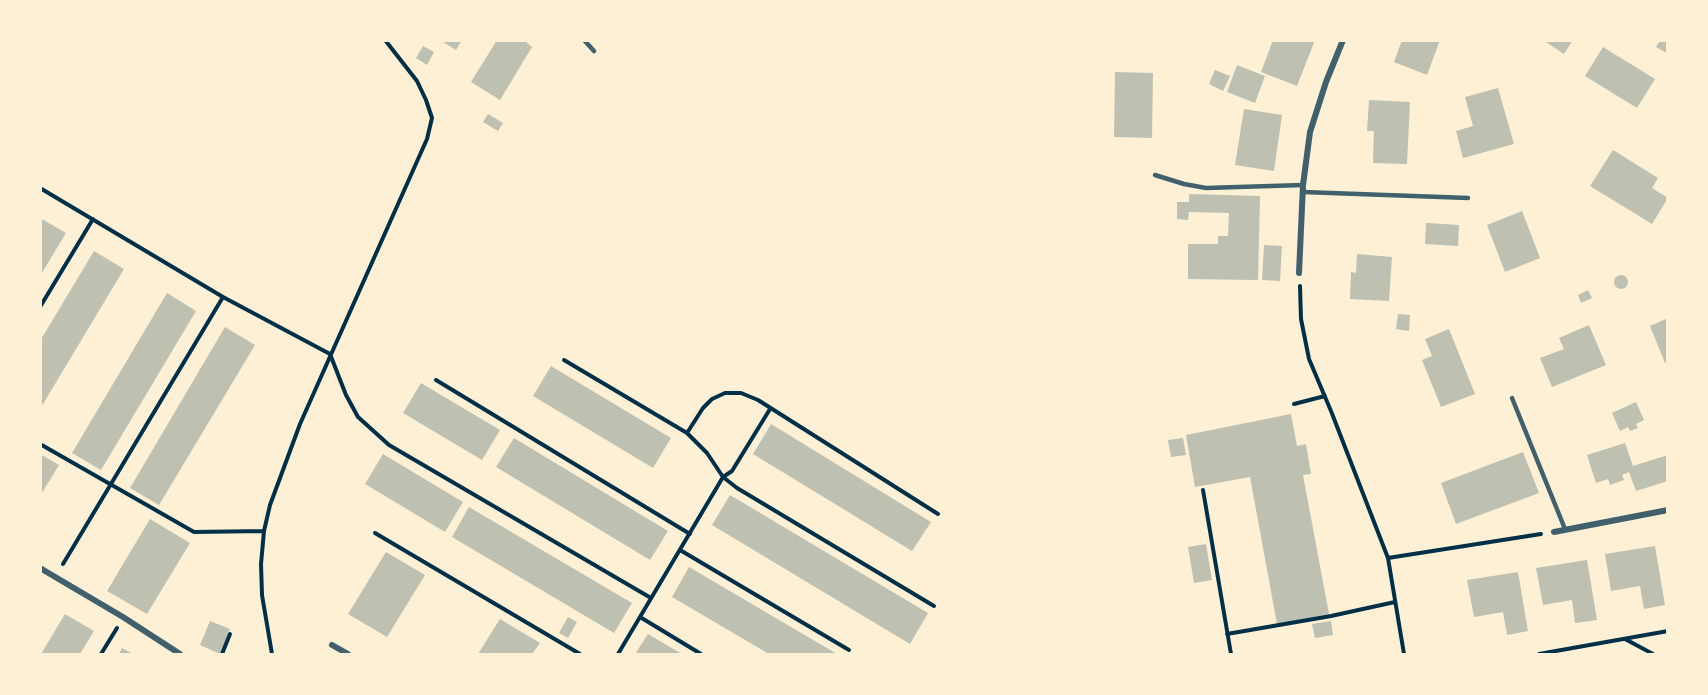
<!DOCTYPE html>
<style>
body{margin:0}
#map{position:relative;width:1708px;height:695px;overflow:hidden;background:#fdf0d5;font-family:Roboto,sans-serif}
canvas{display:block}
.frame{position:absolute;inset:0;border:42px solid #fdf0d5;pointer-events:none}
</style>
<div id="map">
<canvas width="1708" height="695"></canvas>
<div class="frame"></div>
</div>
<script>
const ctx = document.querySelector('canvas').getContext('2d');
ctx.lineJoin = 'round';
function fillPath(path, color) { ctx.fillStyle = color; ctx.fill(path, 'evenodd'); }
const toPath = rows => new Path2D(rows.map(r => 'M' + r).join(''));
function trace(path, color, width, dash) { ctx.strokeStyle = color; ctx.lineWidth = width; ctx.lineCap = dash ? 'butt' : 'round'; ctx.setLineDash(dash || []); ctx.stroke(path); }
fillPath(toPath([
 [440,40,462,40,456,50],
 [497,40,528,40,527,43,532,47,500,100,471,82],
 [1273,40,1315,40,1297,86,1261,72],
 [1402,40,1440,40,1427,75,1394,62],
 [1543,40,1573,40,1564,54],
 [1660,40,1668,40,1668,54,1656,47],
 [423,46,434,52,427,65,416,58],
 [1603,47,1655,79,1637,108,1585,76],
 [1237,65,1265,76,1255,103,1227,92],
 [1215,70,1230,76,1223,91,1209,84],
 [1115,72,1153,73,1152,138,1114,137],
 [1498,88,1514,144,1463,158,1456,131,1473,126,1465,97],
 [1369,100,1410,102,1407,164,1373,163,1374,131,1367,131],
 [1244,109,1282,115,1274,171,1235,165],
 [488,114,503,123,498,131,483,122],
 [1613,150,1658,178,1652,188,1668,198,1652,224,1590,186],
 [1189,194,1260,196,1258,280,1188,279,1188,244,1218,244,1218,236,1228,236,1229,213,1189,212,1188,220,1177,219,1177,202,1189,202],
 [1522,211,1540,258,1505,272,1487,225],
 [40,218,66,233,40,276],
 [1426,223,1459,225,1458,246,1425,244],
 [1264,245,1282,246,1280,281,1262,280],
 [94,251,124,269,40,409,40,341],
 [1357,254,1392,257,1389,301,1350,299,1351,272,1356,273],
 '1614 282a7 7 0 1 1 14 0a7 7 0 1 1-14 0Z',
 [1588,290,1592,298,1581,303,1578,295],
 [167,293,196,311,101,470,72,453],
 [1398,314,1410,315,1409,331,1396,329],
 [1668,318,1668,362,1665,363,1650,326],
 [1589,325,1606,365,1552,387,1540,358,1564,349,1559,338],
 [225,327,255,345,159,505,130,488],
 [1449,329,1475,394,1441,407,1422,360,1432,356,1425,339],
 [551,366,671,438,653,468,533,396],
 [421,383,500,430,482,460,403,413],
 [1636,402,1644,420,1636,424,1638,428,1630,431,1628,427,1620,431,1612,413],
 [1291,414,1297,446,1306,444,1311,474,1303,475,1329,614,1277,624,1250,477,1195,487,1186,435],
 [771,424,931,522,912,551,753,454],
 [514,438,668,531,650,560,496,467],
 [1183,438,1186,455,1171,457,1168,440],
 [1625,443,1633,466,1668,455,1668,481,1636,491,1629,472,1622,475,1624,480,1610,485,1608,479,1596,483,1587,455],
 [1523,452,1539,493,1456,524,1441,483],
 [40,454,59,465,40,496],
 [383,454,463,502,445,532,365,484],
 [730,495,928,613,910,644,712,525],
 [469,507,632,603,614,633,452,537],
 [150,519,190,543,147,614,107,591],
 [1206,544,1212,580,1194,583,1188,547],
 [1655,546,1665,605,1644,609,1640,586,1611,591,1605,554],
 [386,552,425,575,387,637,348,614],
 [1587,560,1597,620,1575,623,1572,600,1543,605,1536,568],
 [689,567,837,654,769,654,672,597],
 [1518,572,1528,631,1507,635,1503,612,1474,617,1467,580],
 [65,614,94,631,80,654,41,654],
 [568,617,577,622,568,638,559,633],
 [500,619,540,643,532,654,478,654],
 [210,621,230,629,220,654,200,645],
 [1331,621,1333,635,1315,638,1312,624],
 [648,634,682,654,635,654],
 [122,648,133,654,119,654]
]), '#bec0b2');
trace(toPath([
 [40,188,223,297,330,354,346,395,358,417,389,445,651,598],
 [1300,286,1301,319,1309,359,1331,411,1388,558,1404,654],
 [40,307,93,219],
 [564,360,687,433],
 [436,380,690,534],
 [1294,404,1325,396],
 [40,444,194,532,264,531],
 [1203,490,1231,654],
 [375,533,580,654],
 [680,550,849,650],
 [1388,558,1541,534],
 [63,564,223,297],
 [934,606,737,488,723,477,707,453,687,433,703,408,712,399,725,393,741,393,758,400,938,514],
 [640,617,701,654],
 [1227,634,1331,616,1395,602],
 [1625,639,1653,654],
 [101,654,117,628],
 [222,654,230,634],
 [272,654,262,595,261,564,264,531,270,505,300,424,427,139,432,118,426,100,417,81,385,40],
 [618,654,723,477,732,471,770,409],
 [1539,654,1668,631]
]), '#003049', 4);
trace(toPath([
 [584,40,594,51],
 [1155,175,1184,184,1206,188,1303,185],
 [1303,192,1468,198],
 [1512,398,1565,529]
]), '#3f606c', 4.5);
trace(toPath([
 [1299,273,1303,185,1310,132,1326,82,1343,40],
 [1554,532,1668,510],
 [40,568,123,617,180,654],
 [332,645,348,654]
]), '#3f606c', 6);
</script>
